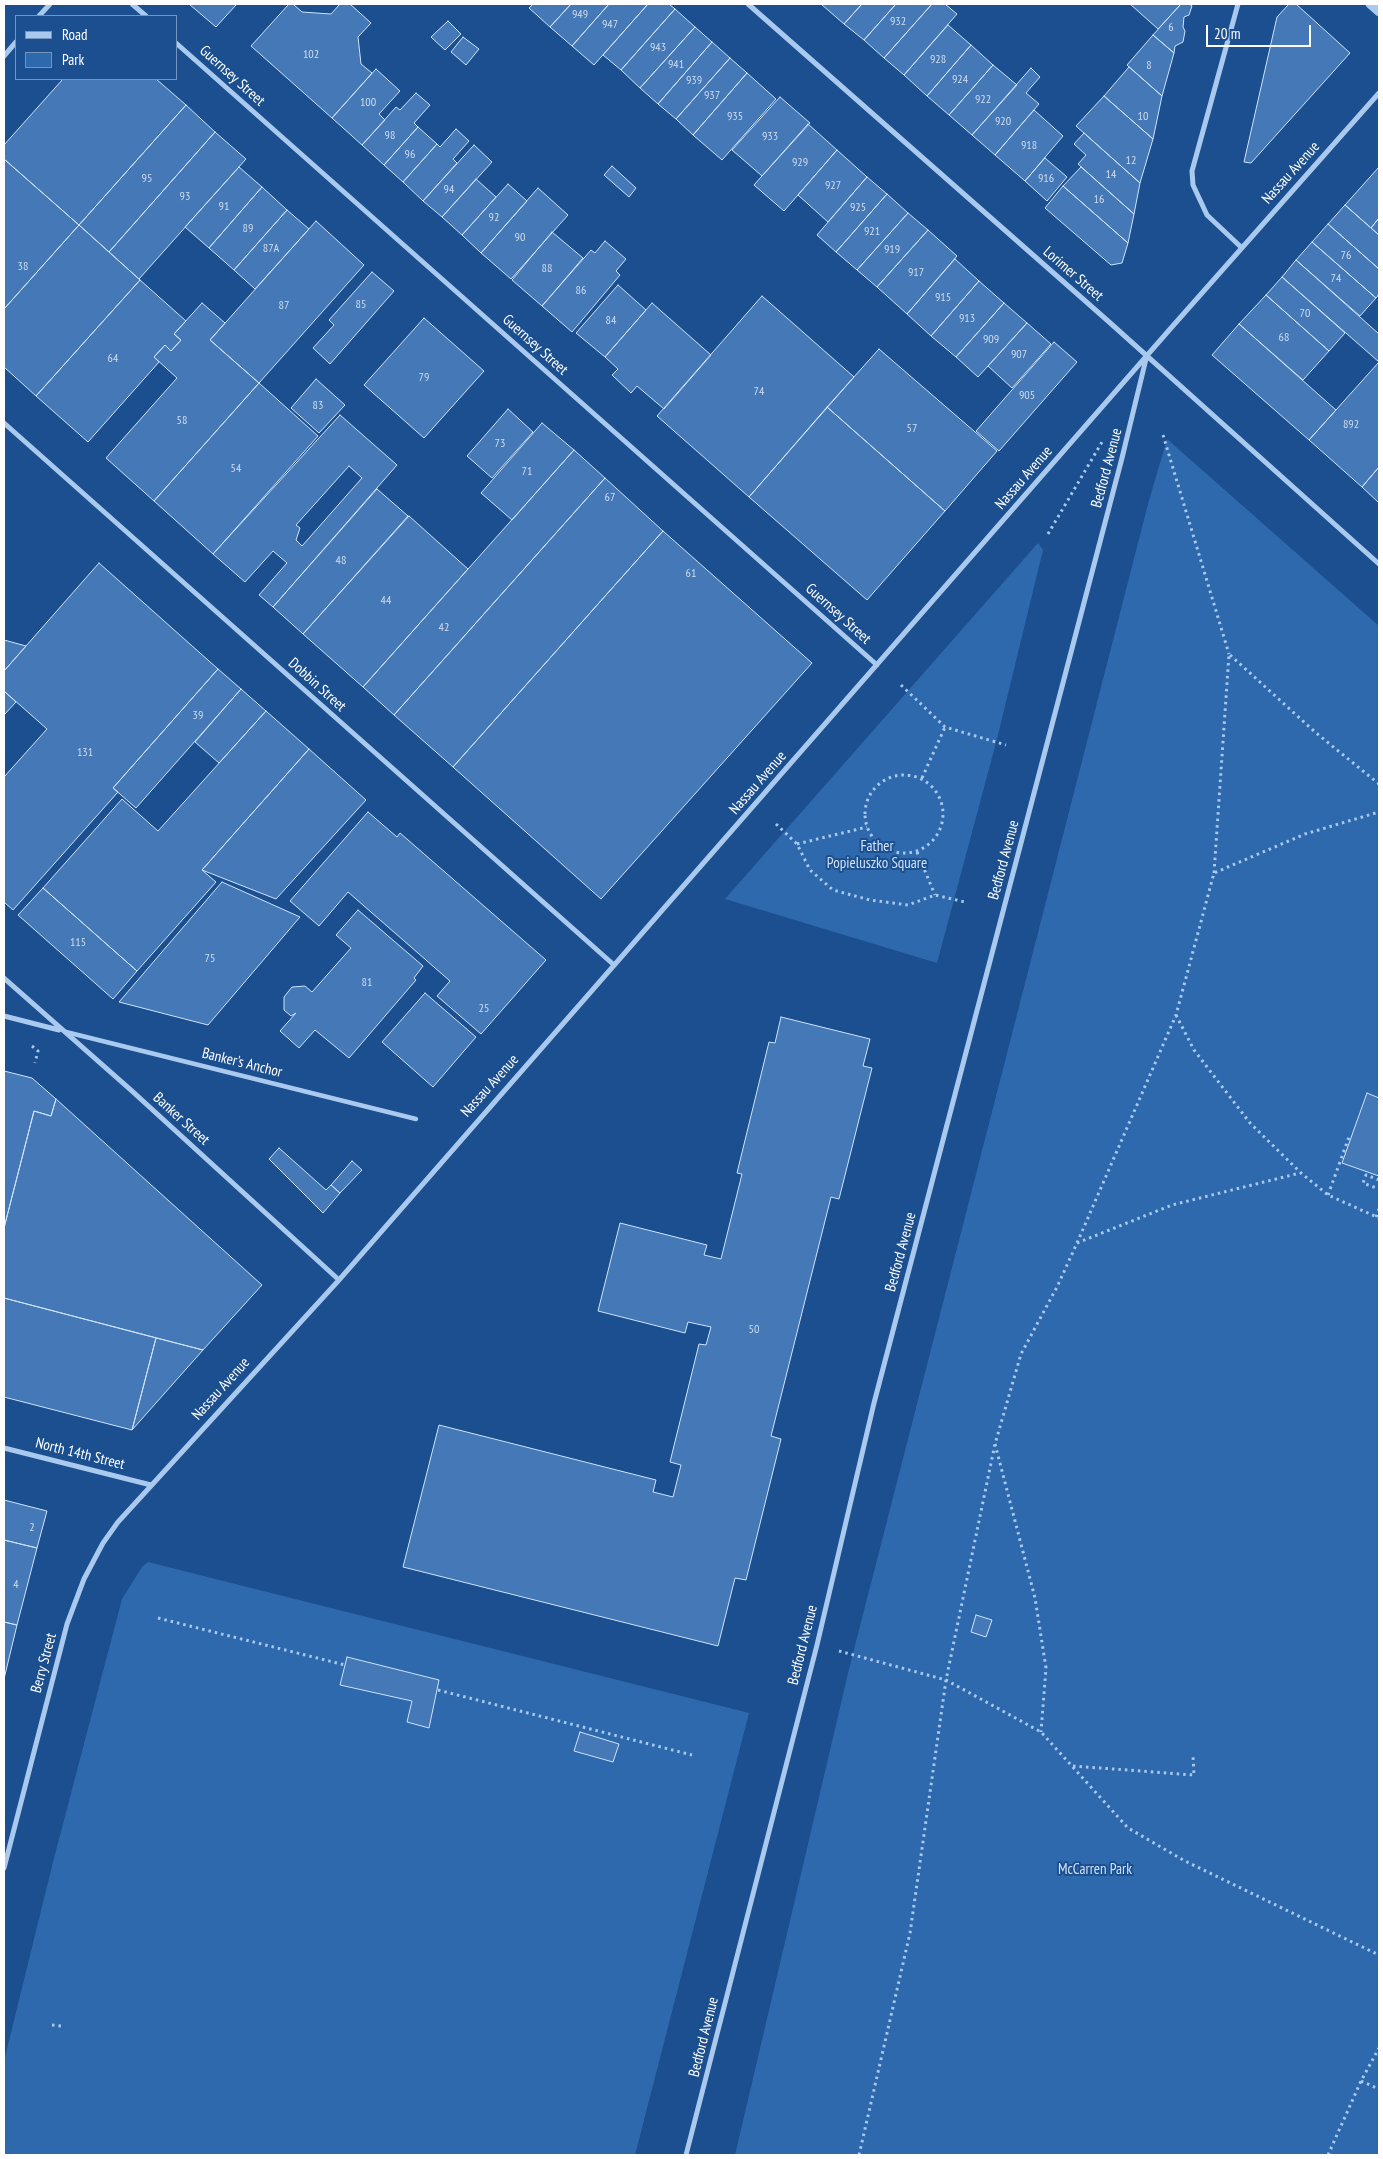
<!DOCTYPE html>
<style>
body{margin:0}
#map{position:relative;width:1383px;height:2159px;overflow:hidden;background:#1b4f8f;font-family:"PT Sans Narrow",sans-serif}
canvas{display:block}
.frame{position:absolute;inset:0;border:5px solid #fff;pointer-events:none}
.legend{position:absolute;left:15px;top:15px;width:162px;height:65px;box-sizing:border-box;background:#1b4f8f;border:1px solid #7695bc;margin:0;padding:6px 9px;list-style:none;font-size:15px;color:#fff}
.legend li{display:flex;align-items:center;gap:10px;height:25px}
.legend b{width:25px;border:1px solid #7695bc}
.scale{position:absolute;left:1206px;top:25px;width:105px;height:22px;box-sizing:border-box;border:2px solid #fff;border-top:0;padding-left:6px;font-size:15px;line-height:18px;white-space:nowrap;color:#fff;-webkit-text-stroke:4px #1b4f8f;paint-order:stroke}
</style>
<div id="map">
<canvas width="1383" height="2159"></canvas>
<div class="frame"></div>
<ul class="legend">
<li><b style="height:6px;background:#a9c9ee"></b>Road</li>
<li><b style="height:14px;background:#2e69ad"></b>Park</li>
</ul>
<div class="scale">20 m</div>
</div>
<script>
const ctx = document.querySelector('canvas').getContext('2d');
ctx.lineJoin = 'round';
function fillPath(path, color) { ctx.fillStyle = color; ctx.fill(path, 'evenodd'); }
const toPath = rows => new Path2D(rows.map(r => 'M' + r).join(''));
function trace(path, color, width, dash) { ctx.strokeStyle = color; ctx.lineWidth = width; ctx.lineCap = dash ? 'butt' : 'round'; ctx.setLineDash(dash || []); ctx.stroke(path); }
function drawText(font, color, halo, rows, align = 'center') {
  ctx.font = font + ' "PT Sans Narrow",sans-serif'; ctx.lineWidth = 4; ctx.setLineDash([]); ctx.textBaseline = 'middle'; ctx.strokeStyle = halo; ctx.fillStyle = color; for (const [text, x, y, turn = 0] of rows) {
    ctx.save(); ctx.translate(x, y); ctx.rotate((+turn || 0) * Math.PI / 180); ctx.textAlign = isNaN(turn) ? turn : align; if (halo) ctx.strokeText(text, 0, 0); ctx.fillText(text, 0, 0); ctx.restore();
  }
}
fillPath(toPath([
 [1167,439,1379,626,1379,2155,735,2155,850,1665,1148,504],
 [1038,543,1043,550,997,739,937,963,725,899],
 [148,1562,749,1713,635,2155,4,2155,4,2061,53,1862,122,1599,142,1567]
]), '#2e69ad');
const building = toPath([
 [189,4,235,4,236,5,216,27,189,4],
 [289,4,293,4,302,12,331,14,340,4,350,4,371,23,358,37,361,64,372,73,332,118,251,46,289,4],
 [533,4,571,4,550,27,529,8,533,4],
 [571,4,609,4,572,46,550,27,571,4],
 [609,4,648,4,594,65,572,46,609,4],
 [648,4,669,4,675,9,621,70,603,55,648,4],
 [821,4,862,4,844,24,821,4],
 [862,4,896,4,864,40,844,24,862,4],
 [896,4,932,4,884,58,864,40,896,4],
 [932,4,945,4,957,14,904,75,884,58,932,4],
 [1130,4,1181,4,1158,29,1130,4],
 [1181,4,1189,4,1192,6,1189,15,1184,17,1183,27,1185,31,1183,42,1175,46,1174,53,1153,35,1181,4],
 [1289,4,1296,4,1350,53,1251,163,1244,162,1277,17,1289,4],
 [675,9,695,27,640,88,621,70,675,9],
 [448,21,461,34,445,50,431,37,448,21],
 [948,25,971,45,927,96,904,75,948,25],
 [695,27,712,42,658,104,640,88,695,27],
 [1153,35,1174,53,1162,96,1127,65,1153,35],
 [463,37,479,49,466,65,451,52,463,37],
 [712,42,730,58,676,119,658,104,712,42],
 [971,45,993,65,949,115,927,96,971,45],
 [730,58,747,73,693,135,676,119,730,58],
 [993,65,1017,85,972,135,949,115,993,65],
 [1129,67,1162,96,1153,139,1104,96,1129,67],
 [1031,68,1040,77,1026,93,1039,104,995,155,972,135,1031,68],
 [376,69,400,91,379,114,385,120,362,145,332,118,376,69],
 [747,73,776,99,722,160,693,135,747,73],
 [63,79,156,79,186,105,79,225,4,159,4,145,63,79],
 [416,93,430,105,414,123,418,127,384,165,362,145,396,107,400,110,416,93],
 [1104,96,1153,139,1140,183,1076,126,1104,96],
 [780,97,810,123,762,176,732,150,780,97],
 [186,105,215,132,109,252,79,225,186,105],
 [1034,110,1063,136,1025,181,995,155,1034,110],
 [808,124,837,150,784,211,754,185,808,124],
 [418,127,437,144,403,182,384,165,418,127],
 [456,129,469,141,453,159,457,163,423,201,403,182,437,144,440,147,456,129],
 [215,132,246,159,139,279,109,252,215,132],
 [1084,133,1140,183,1134,214,1078,164,1086,155,1074,144,1084,133],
 [474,145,492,162,442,217,423,201,474,145],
 [837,150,867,177,828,222,798,195,837,150],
 [1045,158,1067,177,1047,201,1025,181,1045,158],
 [4,159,79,225,4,309,4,159],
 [612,166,636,188,629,197,604,175,612,166],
 [239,167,262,187,209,248,185,227,239,167],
 [1081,167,1134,214,1128,243,1063,186,1081,167],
 [1379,167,1379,218,1371,228,1345,205,1379,167],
 [867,177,887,194,836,252,817,235,867,177],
 [476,179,496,197,462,235,442,217,476,179],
 [508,184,527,201,481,253,462,235,508,184],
 [1063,186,1128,243,1122,263,1111,265,1045,208,1063,186],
 [262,187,287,210,234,270,209,248,262,187],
 [538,188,568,215,511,279,481,253,538,188],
 [887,194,908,213,857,270,836,252,887,194],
 [1345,205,1379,235,1379,269,1328,224,1345,205],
 [287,210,309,229,255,289,234,270,287,210],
 [908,213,928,230,877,287,857,270,908,213],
 [1379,218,1379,235,1371,228,1379,218],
 [316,221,364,265,259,383,210,340,316,221],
 [1328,224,1379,269,1379,294,1376,298,1312,242,1328,224],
 [79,225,140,280,36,396,4,367,4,309,79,225],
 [928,230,957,256,907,314,877,287,928,230],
 [552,232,583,258,542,306,512,280,552,232],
 [605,241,626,259,616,271,620,275,572,332,542,306,591,250,595,253,605,241],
 [1312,242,1376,298,1360,316,1296,260,1312,242],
 [955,259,979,281,931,336,907,314,955,259],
 [1296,260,1379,334,1379,362,1282,277,1296,260],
 [372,272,394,291,330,364,313,348,334,325,329,320,372,272],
 [1282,277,1345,333,1329,351,1266,295,1282,277],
 [140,280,186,321,174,334,181,340,171,351,165,345,154,357,159,362,88,442,36,396,140,280],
 [979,281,1004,303,956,357,931,336,979,281],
 [618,285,646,310,605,357,576,333,618,285],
 [1266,295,1329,351,1303,380,1239,324,1266,295],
 [762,296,854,377,749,497,657,416,762,296],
 [202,303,225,323,210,340,259,383,154,501,106,458,177,378,154,357,165,345,171,351,181,340,174,334,202,303],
 [652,303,711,355,664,409,637,386,631,393,612,375,618,369,605,357,652,303],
 [1004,303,1027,323,978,377,956,357,1004,303],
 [424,318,484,371,424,438,364,385,424,318],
 [1027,323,1051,344,1012,388,988,366,1027,323],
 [1239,324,1336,410,1309,440,1212,355,1239,324],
 [1054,342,1077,362,999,451,976,431,1054,342],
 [879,349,997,451,945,511,827,407,879,349],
 [1379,362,1379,467,1362,487,1309,440,1379,362],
 [316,379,345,405,319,433,291,408,316,379],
 [259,383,318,436,213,554,154,501,259,383],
 [827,407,945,511,867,600,749,497,827,407],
 [508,409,533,432,492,478,467,456,508,409],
 [340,415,397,465,273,607,259,595,287,563,273,551,245,582,213,554,340,415],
 [349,466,362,478,302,546,296,540,300,528,296,525,349,466],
 [542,423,574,450,512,520,481,493,542,423],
 [574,450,605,478,394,715,363,687,574,450],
 [1379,467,1379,503,1362,487,1379,467],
 [605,478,663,531,453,767,394,715,605,478],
 [377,489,408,516,303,634,273,607,377,489],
 [409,516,468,569,363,687,303,634,409,516],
 [663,531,812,663,601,899,453,767,663,531],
 [99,563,218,669,113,788,118,792,13,910,4,902,4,777,47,729,4,691,4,671,99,563],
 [4,640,26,646,4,671,4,640],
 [218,669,241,689,136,808,113,788,218,669],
 [241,689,266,711,219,763,195,742,241,689],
 [4,691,16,702,4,715,4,691],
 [266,711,309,749,202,870,216,882,137,971,43,888,122,799,158,831,266,711],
 [309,749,366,800,276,899,202,870,309,749],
 [368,812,397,837,400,833,546,960,481,1034,437,996,450,981,348,892,319,926,290,901,368,812],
 [222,882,300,917,208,1025,119,1002,222,882],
 [43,888,137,971,113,999,18,915,43,888],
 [358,910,423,966,414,978,416,980,349,1058,315,1030,299,1048,280,1031,296,1013,291,1016,284,1010,284,997,292,987,305,986,312,992,351,948,336,935,358,910],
 [425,993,476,1037,433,1087,382,1042,425,993],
 [781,1017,870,1039,863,1066,872,1068,839,1199,831,1197,771,1436,781,1439,746,1580,735,1578,718,1646,403,1567,439,1425,656,1480,653,1492,673,1497,681,1465,670,1462,699,1344,706,1345,711,1327,688,1322,685,1333,598,1311,620,1223,707,1245,704,1255,721,1259,742,1174,737,1173,769,1042,775,1043,781,1017],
 [4,1071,32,1078,56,1099,51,1116,34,1111,4,1228,4,1071],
 [1367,1093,1379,1098,1379,1176,1342,1163,1367,1093],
 [56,1099,262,1285,203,1350,4,1298,4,1228,34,1111,51,1116,56,1099],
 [279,1148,326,1190,331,1185,340,1193,323,1213,269,1159,279,1148],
 [352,1161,362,1170,340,1193,331,1185,352,1161],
 [4,1298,156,1338,132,1430,4,1397,4,1298],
 [156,1338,203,1350,132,1430,156,1338],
 [4,1500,47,1511,37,1548,4,1540,4,1500],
 [4,1540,37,1548,17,1625,4,1622,4,1540],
 [976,1615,992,1620,986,1637,971,1632,976,1615],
 [4,1622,17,1625,4,1679,4,1622],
 [347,1657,439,1680,429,1728,407,1722,412,1701,340,1685,347,1657],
 [580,1732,619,1744,613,1762,574,1751,580,1732]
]);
fillPath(building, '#4478b7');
trace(building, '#cfe3fa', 1);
trace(toPath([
 [1163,435,1229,654],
 [1048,534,1102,442],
 [901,685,945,727,1006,745],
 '865 814a39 39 0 1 1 78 0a39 39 0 1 1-78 0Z',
 [922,778,945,727],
 [776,824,797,844,810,870,833,890,870,900,908,905,935,895,965,902],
 [797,844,867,827],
 [917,852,935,895],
 [1214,873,1229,654,1315,732,1379,784],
 [1176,1015,1194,1050,1250,1123,1301,1173,1328,1195,1379,1218],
 [32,1046,38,1051,35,1063],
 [1379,1180,1366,1175,1363,1183,1379,1189],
 [1328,1195,1349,1137,1351,1137],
 [1376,1217,1379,1209],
 [1077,1243,1172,1205,1300,1173],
 [995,1444,1035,1598,1046,1668,1041,1732],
 [158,1618,345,1665],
 [839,1651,946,1680,1041,1732,1128,1828,1185,1861,1379,1955],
 [438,1690,692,1755],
 [1073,1766,1194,1775,1193,1756],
 [52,2025,61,2026],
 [1361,2081,1379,2089],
 [859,2155,910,1933,946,1680,995,1444,1021,1354,1057,1287,1077,1243,1176,1015,1214,873,1305,834,1379,812],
 [1328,2155,1361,2081,1379,2048]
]), '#a9c9ee', 3, [2.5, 4]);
trace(toPath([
 [66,1032,416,1119]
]), '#a9c9ee', 4.5);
trace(toPath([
 [132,4,146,16],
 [748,4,1108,321,1379,564],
 [1238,4,1192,171,1193,185,1207,215,1242,248],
 [39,16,50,4],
 [176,43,877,665],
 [4,56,16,42],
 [4,423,614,965],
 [4,978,131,1090,339,1280],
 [4,1016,59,1030],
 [4,1448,151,1485],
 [4,1868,67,1624,84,1579,103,1543,118,1522,339,1280,1171,328,1379,93],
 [686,2155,817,1645,874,1403,1122,458,1146,359]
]), '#a9c9ee', 5);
trace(toPath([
 [1370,4,1379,12]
]), '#a9c9ee', 9);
drawText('12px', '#d0dded', null, [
 ["949",580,15],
 ["932",898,22],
 ["947",610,25],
 ["6",1171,28],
 ["943",658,48],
 ["102",311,55],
 ["928",938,60],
 ["941",676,65],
 ["8",1149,66],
 ["924",960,80],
 ["939",694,81],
 ["937",712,96],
 ["922",983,100],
 ["100",368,103],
 ["935",735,117],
 ["10",1143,117],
 ["920",1003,122],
 ["98",390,136],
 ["933",770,137],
 ["918",1029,146],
 ["96",410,155],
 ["12",1131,161],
 ["929",800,163],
 ["14",1111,175],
 ["95",147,179],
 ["916",1046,179],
 ["927",833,186],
 ["94",449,190],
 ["93",185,197],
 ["16",1099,200],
 ["91",224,207],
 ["925",858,208],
 ["92",494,218],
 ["89",248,229],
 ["921",872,232],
 ["90",520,238],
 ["87A",271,249],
 ["919",892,250],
 ["76",1346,256],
 ["38",23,267],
 ["88",547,269],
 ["917",916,273],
 ["74",1336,279],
 ["86",581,291],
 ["915",943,298],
 ["85",361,305],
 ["87",284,306],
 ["70",1305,314],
 ["913",967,319],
 ["84",611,321],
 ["68",1284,338],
 ["909",991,340],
 ["907",1019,355],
 ["64",113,359],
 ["79",424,378],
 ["74",759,392],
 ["905",1027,396],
 ["83",318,406],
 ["58",182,421],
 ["892",1351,425],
 ["57",912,429],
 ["73",500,444],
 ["54",236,469],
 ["71",527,472],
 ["67",610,498],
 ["48",341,561],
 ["61",691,574],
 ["44",386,601],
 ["42",444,628],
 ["39",198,716],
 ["131",85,753],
 ["115",78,943],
 ["75",210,959],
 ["81",367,983],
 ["25",484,1009],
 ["50",754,1330],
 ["2",32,1528],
 ["4",16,1585]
]);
drawText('15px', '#fff', '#1b4f8f', [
 ["Guernsey Street",232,76,42],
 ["Nassau Avenue",1291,173,-48],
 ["Lorimer Street",1073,274,41],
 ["Guernsey Street",535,345,42],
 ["Bedford Avenue",1107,468,-75],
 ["Nassau Avenue",1024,478,-49],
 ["Guernsey Street",838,614,42],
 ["Dobbin Street",317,685,42],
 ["Nassau Avenue",758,783,-49],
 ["Bedford Avenue",1004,860,-75],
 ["Banker's Anchor",242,1063,14],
 ["Nassau Avenue",490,1086,-48],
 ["Banker Street",181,1119,42],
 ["Bedford Avenue",901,1252,-75],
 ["Nassau Avenue",221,1389,-48],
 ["North 14th Street",80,1454,14],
 ["Bedford Avenue",803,1645,-76],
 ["Berry Street",44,1663,-75],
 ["Bedford Avenue",704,2037,-76]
]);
drawText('15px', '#cfe3fa', '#1b4f8f', [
 ["Father",877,847],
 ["Popieluszko Square",877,864],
 ["McCarren Park",1095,1870]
]);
</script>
